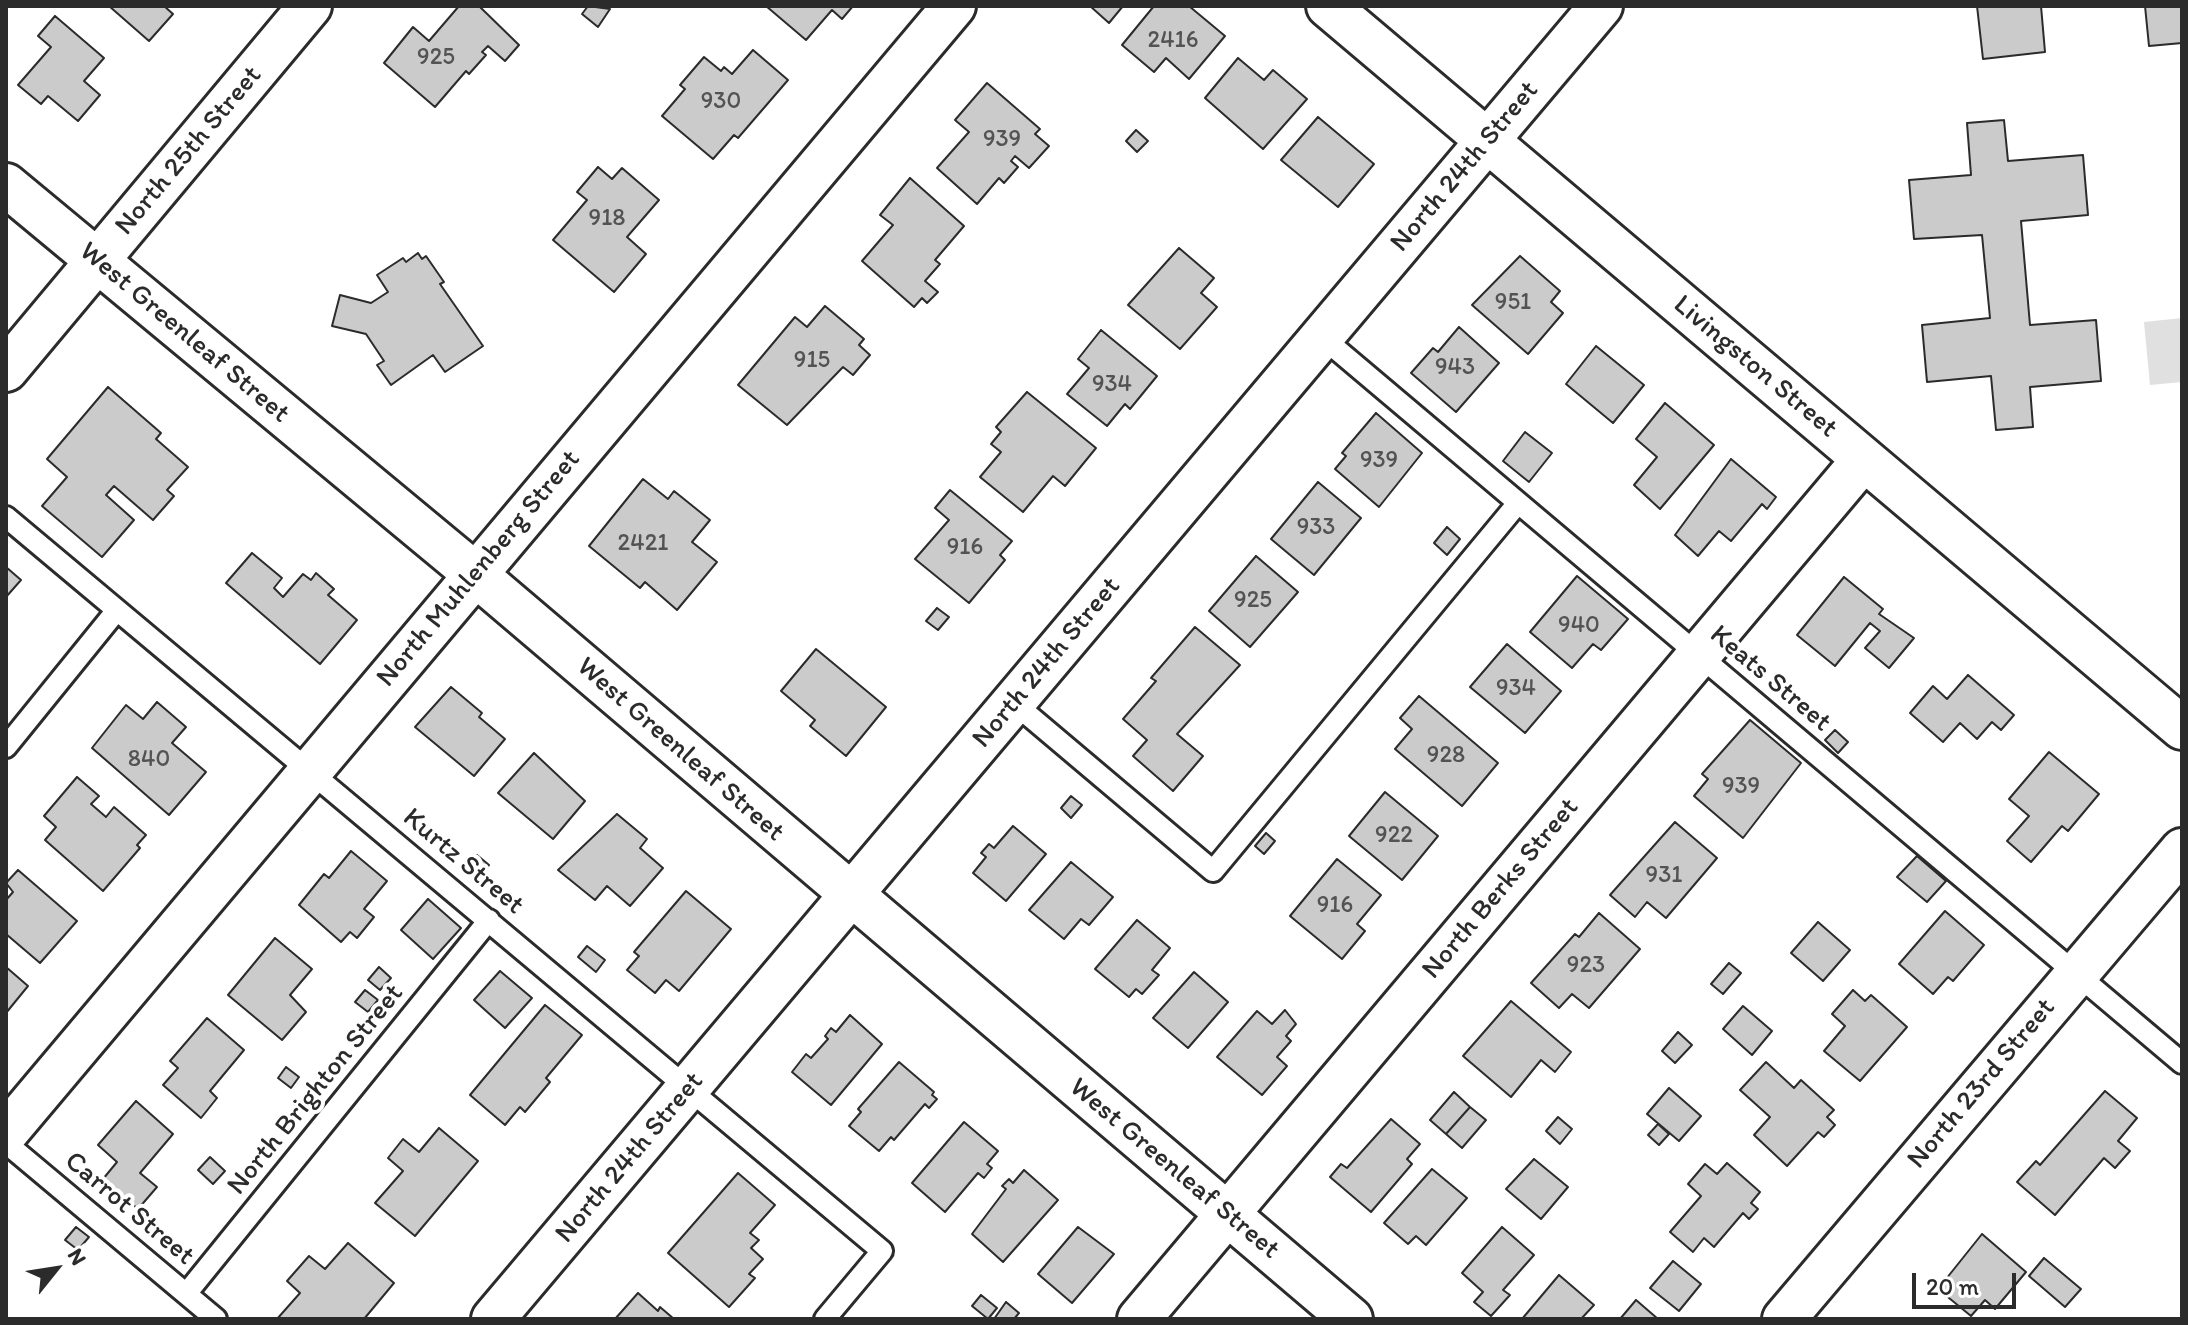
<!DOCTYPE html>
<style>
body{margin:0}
#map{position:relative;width:2188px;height:1325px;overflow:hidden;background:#fff;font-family:Itim,sans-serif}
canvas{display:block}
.frame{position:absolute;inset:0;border:8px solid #2b2b2b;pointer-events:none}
.north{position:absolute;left:16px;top:1229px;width:80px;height:80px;-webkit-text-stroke:6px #fff;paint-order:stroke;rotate:60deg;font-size:22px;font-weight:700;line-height:32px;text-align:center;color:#2b2b2b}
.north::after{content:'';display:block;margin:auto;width:28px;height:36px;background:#2b2b2b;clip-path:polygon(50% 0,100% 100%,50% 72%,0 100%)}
.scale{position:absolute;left:1912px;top:1273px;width:104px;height:36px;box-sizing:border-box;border:4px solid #2b2b2b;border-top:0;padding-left:10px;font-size:24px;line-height:28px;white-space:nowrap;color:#2b2b2b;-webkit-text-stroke:6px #fff;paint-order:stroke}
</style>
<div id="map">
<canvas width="2188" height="1325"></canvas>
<div class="frame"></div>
<div class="north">N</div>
<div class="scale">20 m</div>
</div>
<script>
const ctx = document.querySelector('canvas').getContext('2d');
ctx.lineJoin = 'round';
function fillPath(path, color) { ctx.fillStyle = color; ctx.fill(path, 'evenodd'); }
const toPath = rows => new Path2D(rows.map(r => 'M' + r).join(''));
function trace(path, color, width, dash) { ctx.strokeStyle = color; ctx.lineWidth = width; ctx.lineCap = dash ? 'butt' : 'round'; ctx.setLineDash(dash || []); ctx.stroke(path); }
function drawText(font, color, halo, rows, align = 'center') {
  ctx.font = font + ' Itim,sans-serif'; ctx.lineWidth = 8; ctx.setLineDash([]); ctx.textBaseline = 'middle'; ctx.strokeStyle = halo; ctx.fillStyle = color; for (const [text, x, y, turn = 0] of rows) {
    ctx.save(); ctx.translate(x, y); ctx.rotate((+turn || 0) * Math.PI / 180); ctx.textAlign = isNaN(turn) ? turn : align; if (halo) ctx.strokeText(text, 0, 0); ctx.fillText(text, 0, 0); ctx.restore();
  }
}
fillPath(toPath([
 [2182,318,2182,382,2150,385,2144,322]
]), '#e0e0e0');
const building = toPath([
 [109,6,164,6,173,14,149,41,109,6],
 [459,6,479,6,519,45,505,61,488,46,482,52,486,55,469,74,466,71,435,107,384,63,413,27,429,41,459,6],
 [588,6,610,9,598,27,582,14,588,6],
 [766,6,853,6,842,19,832,10,806,40,766,6],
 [1090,6,1123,6,1109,23,1090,6],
 [1154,6,1189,6,1225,36,1189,79,1166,58,1154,72,1122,45,1154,6],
 [1977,6,2041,6,2045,52,1983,59,1977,6],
 [2145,6,2182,6,2182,43,2149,46,2145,6],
 [55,16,104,58,84,81,100,95,78,121,48,96,41,104,18,85,51,47,38,36,55,16],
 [753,50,788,80,738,138,734,135,713,159,662,116,685,89,680,85,704,57,721,71,724,67,732,74,753,50],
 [1238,58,1264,80,1273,70,1307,99,1263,149,1205,98,1238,58],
 [987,83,1040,129,1035,134,1049,146,1029,168,1015,156,1011,161,1018,167,1004,183,999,178,977,204,937,168,969,132,955,120,987,83],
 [1318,117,1374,164,1338,207,1281,160,1318,117],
 [2004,120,2008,161,2083,155,2088,215,2021,221,2030,325,2096,320,2101,381,2030,387,2033,427,1996,430,1991,376,1927,382,1922,325,1990,318,1982,235,1914,239,1909,180,1971,175,1967,123,2004,120],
 [1136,130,1148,141,1137,152,1126,141,1136,130],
 [598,167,612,179,622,168,659,200,627,237,646,254,614,292,553,240,587,200,577,192,598,167],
 [910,178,964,226,935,260,940,264,925,281,938,292,927,303,922,298,914,307,862,261,893,225,880,215,910,178],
 [1179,248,1214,278,1201,293,1217,307,1180,349,1128,305,1179,248],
 [418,253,422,259,426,256,444,282,440,284,483,346,445,372,433,355,391,385,377,365,384,361,366,334,332,326,340,295,371,303,388,292,377,275,403,258,406,262,418,253],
 [1520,256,1560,291,1551,302,1563,313,1528,354,1472,305,1520,256],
 [825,306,864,339,859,345,870,355,853,375,843,367,787,425,738,385,795,317,807,327,825,306],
 [1459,327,1499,363,1456,412,1411,373,1433,348,1438,352,1459,327],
 [1101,330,1157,376,1130,409,1125,404,1107,426,1067,394,1089,368,1078,359,1101,330],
 [1596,346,1644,385,1613,423,1566,384,1596,346],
 [108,387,161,433,156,439,188,467,167,490,174,496,153,520,114,486,106,495,134,520,102,557,42,506,67,477,47,459,108,387],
 [1027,392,1096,448,1065,486,1053,476,1023,512,980,477,1001,452,991,444,1001,432,996,427,1027,392],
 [1665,403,1714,445,1660,509,1634,485,1657,457,1636,439,1665,403],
 [1376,413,1422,453,1379,507,1335,469,1346,456,1342,453,1376,413],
 [1525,432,1552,453,1529,482,1503,461,1525,432],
 [1731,459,1776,497,1767,509,1762,504,1731,541,1719,531,1698,556,1675,535,1731,459],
 [643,479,668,499,674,491,710,520,692,542,717,562,677,610,645,582,640,588,589,546,643,479],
 [1318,482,1361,518,1314,575,1271,539,1318,482],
 [950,490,1012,541,1000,555,1005,560,969,603,915,559,949,520,935,508,950,490],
 [1447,527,1460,539,1447,555,1434,543,1447,527],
 [252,553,282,578,274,588,283,597,303,574,311,580,316,573,334,589,328,595,357,620,320,664,226,583,252,553],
 [1256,556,1298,592,1250,647,1209,611,1256,556],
 [6,567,21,580,6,597,6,567],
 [1577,576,1628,619,1601,650,1593,644,1572,668,1530,632,1577,576],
 [1844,577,1883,609,1879,614,1914,638,1889,668,1865,648,1880,631,1870,623,1835,666,1797,635,1844,577],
 [937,608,949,617,938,630,926,621,937,608],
 [1195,627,1240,665,1177,734,1203,756,1173,791,1133,756,1147,740,1123,719,1156,681,1151,678,1195,627],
 [1507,644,1561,691,1525,733,1470,687,1507,644],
 [816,649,886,707,846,756,810,726,815,720,781,691,816,649],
 [1968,675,2014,715,2001,730,1992,722,1977,739,1960,723,1943,742,1910,713,1933,686,1947,699,1968,675],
 [451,687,482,713,479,717,505,739,474,776,415,727,451,687],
 [1419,696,1498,763,1462,806,1395,749,1412,729,1400,718,1419,696],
 [157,702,186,727,172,743,206,772,169,815,92,748,126,705,143,719,157,702],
 [1750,720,1801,763,1743,838,1694,796,1708,779,1702,774,1750,720],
 [1835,730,1848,742,1838,753,1825,740,1835,730],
 [2049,752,2099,794,2068,831,2062,826,2031,862,2007,841,2029,816,2009,799,2049,752],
 [534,753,585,801,553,839,498,793,534,753],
 [77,777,99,796,91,804,106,817,114,807,146,835,137,845,140,848,103,891,45,840,56,827,44,816,77,777],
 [1385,792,1438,836,1402,880,1349,836,1385,792],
 [1071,796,1082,805,1071,818,1061,808,1071,796],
 [617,814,647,839,640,848,663,868,630,906,607,886,595,900,558,870,617,814],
 [1675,822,1717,858,1666,918,1647,902,1635,917,1610,895,1675,822],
 [1013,826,1046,854,1006,901,973,873,986,857,981,853,989,844,994,848,1013,826],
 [1266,833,1275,841,1264,854,1255,846,1266,833],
 [351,851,387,881,364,909,374,917,357,938,350,932,341,942,299,905,324,874,329,878,351,851],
 [477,855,489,865,479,877,467,868,477,855],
 [1917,856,1946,881,1927,902,1897,877,1917,856],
 [1337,859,1381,895,1357,924,1365,931,1342,959,1290,916,1337,859],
 [1071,862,1113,897,1089,925,1081,919,1064,939,1029,910,1071,862],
 [18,870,77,921,40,963,6,934,6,900,13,892,6,883,18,870],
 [686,891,731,929,679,991,666,980,655,993,627,970,639,956,634,952,686,891],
 [428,899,461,928,433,959,401,930,428,899],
 [1945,911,1984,945,1953,981,1948,977,1933,994,1899,964,1945,911],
 [1599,913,1640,949,1589,1008,1572,994,1559,1008,1531,983,1575,934,1579,937,1599,913],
 [1137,920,1170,948,1152,970,1159,975,1142,994,1136,989,1129,997,1095,969,1137,920],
 [1818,922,1850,950,1823,981,1791,953,1818,922],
 [275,938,312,969,290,995,306,1012,282,1040,228,995,275,938],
 [587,946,605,960,596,972,578,957,587,946],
 [1729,963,1741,973,1723,994,1711,984,1729,963],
 [6,967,28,986,6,1013,6,967],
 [379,967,391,978,380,990,368,980,379,967],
 [500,971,532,998,505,1028,474,1000,500,971],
 [1194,972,1228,1002,1188,1048,1153,1018,1194,972],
 [365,990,378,1000,368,1012,355,1002,365,990],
 [1853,990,1865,1001,1871,995,1907,1027,1860,1081,1824,1051,1845,1026,1832,1014,1853,990],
 [1511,1001,1571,1052,1555,1072,1541,1060,1511,1097,1463,1056,1511,1001],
 [545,1005,582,1035,546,1078,550,1082,525,1112,520,1107,505,1125,470,1095,545,1005],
 [1743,1006,1772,1031,1752,1055,1723,1029,1743,1006],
 [1285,1010,1296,1024,1286,1036,1291,1041,1277,1057,1287,1066,1262,1095,1217,1057,1257,1011,1272,1024,1285,1010],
 [850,1015,882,1044,831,1105,792,1072,806,1054,811,1058,828,1039,825,1036,831,1028,836,1032,850,1015],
 [207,1018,244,1050,210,1091,217,1098,201,1118,163,1085,178,1068,170,1061,207,1018],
 [1678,1032,1692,1045,1675,1063,1662,1051,1678,1032],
 [899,1062,934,1092,932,1095,937,1099,929,1108,925,1104,894,1140,891,1137,879,1151,849,1126,861,1112,858,1109,899,1062],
 [1766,1062,1794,1088,1801,1080,1834,1110,1827,1117,1835,1125,1824,1137,1818,1132,1787,1166,1754,1135,1770,1117,1740,1090,1766,1062],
 [286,1067,299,1077,291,1088,278,1078,286,1067],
 [1669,1088,1701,1116,1679,1141,1647,1114,1669,1088],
 [2105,1091,2137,1118,2118,1141,2130,1151,2115,1168,2104,1158,2055,1215,2017,1182,2036,1161,2040,1165,2105,1091],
 [1454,1092,1470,1107,1446,1134,1430,1120,1454,1092],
 [136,1101,173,1134,140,1173,157,1187,138,1209,103,1179,117,1162,98,1145,136,1101],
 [1470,1107,1486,1120,1462,1148,1446,1134,1470,1107],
 [1558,1117,1572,1129,1560,1144,1546,1131,1558,1117],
 [1391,1119,1420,1144,1407,1159,1412,1164,1371,1212,1330,1177,1341,1164,1347,1168,1391,1119],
 [964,1122,998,1151,987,1164,992,1168,984,1178,978,1173,945,1212,912,1183,964,1122],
 [1658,1124,1669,1134,1659,1145,1648,1135,1658,1124],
 [439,1128,478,1161,415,1236,375,1203,403,1171,388,1158,403,1139,419,1152,439,1128],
 [210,1157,225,1171,213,1184,198,1170,210,1157],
 [1534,1159,1568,1187,1541,1219,1506,1189,1534,1159],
 [1727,1163,1760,1192,1751,1203,1758,1209,1749,1219,1743,1213,1714,1247,1704,1238,1693,1252,1670,1232,1701,1196,1688,1184,1705,1164,1717,1174,1727,1163],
 [1432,1169,1467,1198,1426,1245,1416,1236,1408,1244,1384,1223,1432,1169],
 [1024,1170,1058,1200,1003,1262,972,1234,1006,1189,1002,1186,1009,1179,1013,1183,1024,1170],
 [738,1173,775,1205,750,1233,759,1240,751,1248,763,1259,749,1274,755,1278,729,1307,668,1253,738,1173],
 [76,1227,89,1237,78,1250,65,1240,76,1227],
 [1078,1227,1114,1254,1072,1303,1038,1274,1078,1227],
 [1502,1227,1534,1255,1503,1290,1510,1295,1491,1316,1474,1302,1483,1292,1462,1273,1502,1227],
 [1982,1234,2026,1272,1995,1309,1985,1300,1971,1316,1938,1289,1982,1234],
 [348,1243,394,1283,364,1319,277,1319,300,1293,287,1281,309,1256,325,1269,348,1243],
 [2044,1258,2081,1289,2065,1307,2029,1276,2044,1258],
 [1673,1261,1701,1284,1679,1311,1650,1288,1673,1261],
 [1559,1275,1594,1305,1581,1319,1522,1319,1559,1275],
 [638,1293,658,1311,660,1307,674,1319,615,1319,638,1293],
 [981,1295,997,1308,988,1319,972,1306,981,1295],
 [1636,1300,1658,1319,1620,1319,1636,1300],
 [1006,1302,1019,1313,1014,1319,994,1319,1006,1302]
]);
fillPath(building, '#cbcbcb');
trace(building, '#2b2b2b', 2);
const service = toPath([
 [1322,337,2182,1063],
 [6,517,882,1251,825,1319],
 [1014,703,1213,871,1518,503],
 [6,747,117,610],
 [6,1143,216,1319],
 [186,1294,489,920]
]);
const minor = toPath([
 [1328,6,2182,728],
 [6,185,475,574,1351,1319],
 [6,370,310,6],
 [6,1133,954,6],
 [493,1319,1601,6],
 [1139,1319,1864,459],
 [1784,1319,2182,850]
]);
trace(service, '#2b2b2b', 26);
trace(minor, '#2b2b2b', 48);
trace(service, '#fff', 20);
trace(minor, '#fff', 42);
drawText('24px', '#535353', null, [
 ["2416",1173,41],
 ["925",436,58],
 ["930",721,102],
 ["939",1002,140],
 ["918",607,219],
 ["951",1513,303],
 ["915",812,361],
 ["943",1455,368],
 ["934",1112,385],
 ["939",1379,461],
 ["933",1316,528],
 ["2421",643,544],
 ["916",965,548],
 ["925",1253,601],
 ["940",1579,626],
 ["934",1516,689],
 ["928",1446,756],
 ["840",149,760],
 ["939",1741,787],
 ["922",1394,836],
 ["931",1664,876],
 ["916",1335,906],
 ["923",1586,966]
]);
drawText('28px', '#2b2b2b', '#fff', [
 ["North 25th Street",189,151,-50],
 ["North 24th Street",1465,167,-50],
 ["West Greenleaf Street",184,333,40],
 ["Livingston Street",1755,367,40],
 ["North Muhlenberg Street",479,569,-50],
 ["North 24th Street",1047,663,-50],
 ["Keats Street",1770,679,40],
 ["West Greenleaf Street",680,750,41],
 ["Kurtz Street",463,862,40],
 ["North Berks Street",1501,889,-50],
 ["North 23rd Street",1982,1084,-50],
 ["North Brighton Street",316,1090,-51],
 ["North 24th Street",630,1158,-50],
 ["West Greenleaf Street",1174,1169,40],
 ["Carrot Street",129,1209,40]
]);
</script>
